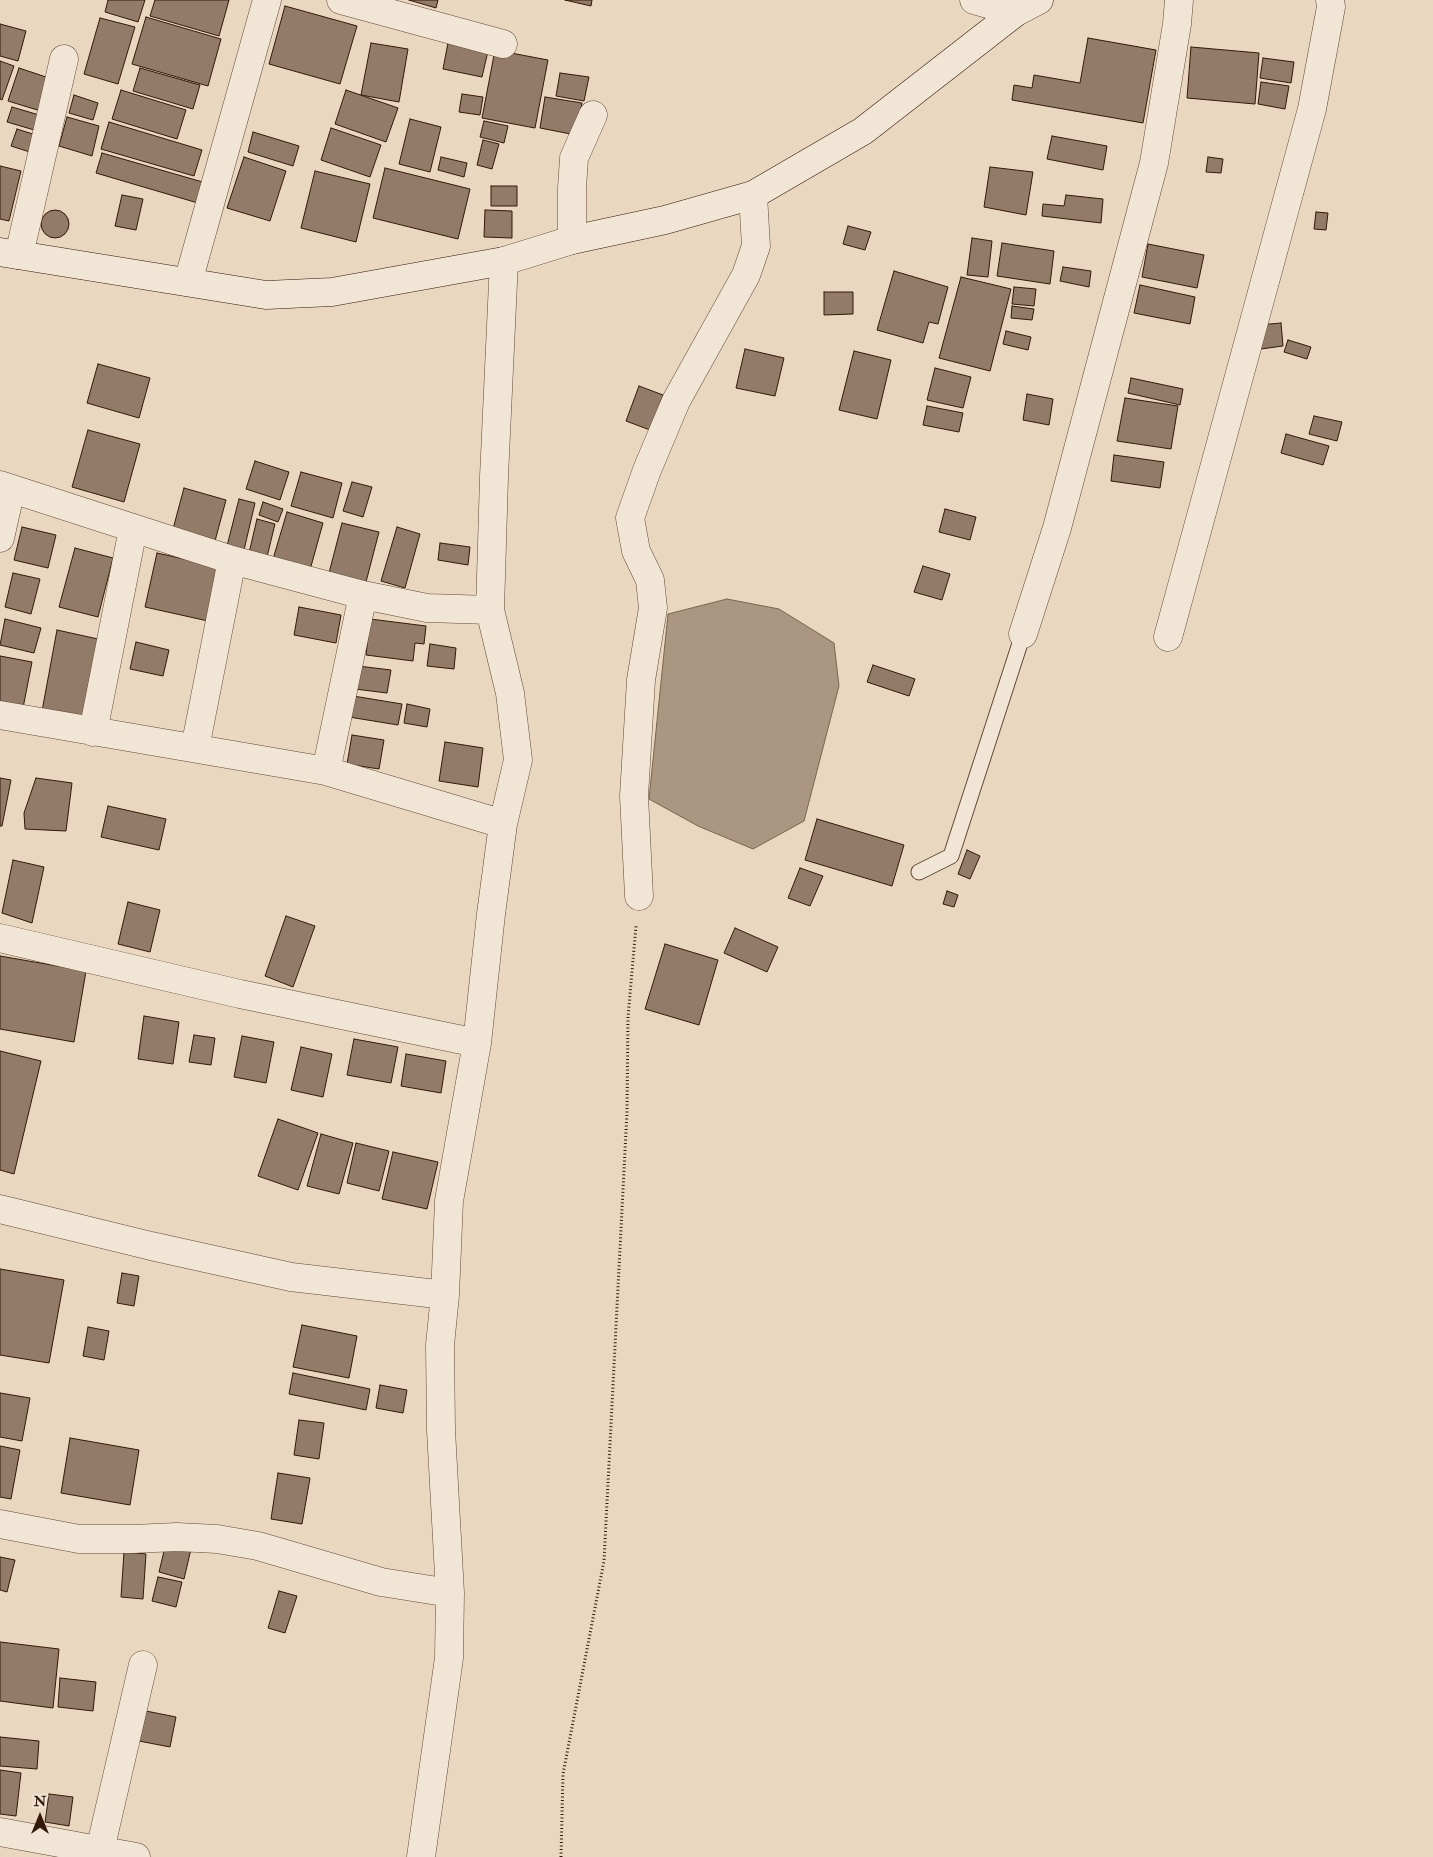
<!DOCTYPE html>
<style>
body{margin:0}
#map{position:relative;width:1433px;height:1857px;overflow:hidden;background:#e9d7bf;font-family:"IM FELL Double Pica",serif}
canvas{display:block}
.north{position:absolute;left:15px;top:1792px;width:50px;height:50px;-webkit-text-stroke:4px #f1e5d5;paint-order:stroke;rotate:0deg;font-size:14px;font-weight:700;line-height:20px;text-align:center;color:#341809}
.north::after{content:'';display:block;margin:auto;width:18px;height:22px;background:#341809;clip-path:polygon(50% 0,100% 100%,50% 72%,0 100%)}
</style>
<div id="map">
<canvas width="1433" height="1857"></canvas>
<div class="north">N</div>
</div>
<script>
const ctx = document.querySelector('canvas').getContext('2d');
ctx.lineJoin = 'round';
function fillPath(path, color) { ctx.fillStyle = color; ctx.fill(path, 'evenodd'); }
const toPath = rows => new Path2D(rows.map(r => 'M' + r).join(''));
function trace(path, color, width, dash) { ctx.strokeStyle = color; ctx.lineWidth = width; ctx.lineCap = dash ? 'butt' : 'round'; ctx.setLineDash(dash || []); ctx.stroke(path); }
const water = toPath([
 [727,599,779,609,834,643,839,686,804,821,753,849,698,826,649,799,668,614,727,599]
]);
fillPath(water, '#ab9681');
trace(water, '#7b6451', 1);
const building = toPath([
 [108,0,145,0,138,22,105,12,108,0],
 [155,0,229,0,219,36,150,16,155,0],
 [409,0,438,0,436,8,409,0],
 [565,0,592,0,591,6,565,0],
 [285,6,357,26,340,84,269,64,285,6],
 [146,17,221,39,208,86,132,64,146,17],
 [100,18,135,27,118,84,84,74,100,18],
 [0,24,26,31,18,61,0,56,0,24],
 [1088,38,1156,50,1143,123,1012,100,1014,85,1032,88,1034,75,1080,83,1088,38],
 [371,43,408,49,399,102,361,95,371,43],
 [448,43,488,51,482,77,443,69,448,43],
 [1191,47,1259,53,1255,104,1187,98,1191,47],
 [495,50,548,60,535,128,482,118,495,50],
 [1263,58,1294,62,1291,83,1260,78,1263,58],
 [0,61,14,66,2,100,0,99,0,61],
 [19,68,55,80,44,112,8,101,19,68],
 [140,68,200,85,193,109,133,91,140,68],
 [560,73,589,77,584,101,556,96,560,73],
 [1261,82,1289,86,1285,109,1258,104,1261,82],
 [121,90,186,110,177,139,112,119,121,90],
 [346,90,398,108,386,142,335,124,346,90],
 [462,94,483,97,480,115,459,112,462,94],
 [74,95,98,103,93,120,69,113,74,95],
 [545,97,582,103,576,135,540,128,545,97],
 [12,107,46,117,41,132,7,122,12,107],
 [67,117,99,126,92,156,59,146,67,117],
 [410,119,441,127,430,172,399,164,410,119],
 [484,121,508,126,504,143,480,137,484,121],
 [109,122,202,150,194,176,101,149,109,122],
 [331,128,381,145,370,177,321,160,331,128],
 [17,129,42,137,36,154,11,146,17,129],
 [253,132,299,146,293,166,248,152,253,132],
 [1052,136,1107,146,1103,170,1047,159,1052,136],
 [483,140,499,144,492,169,477,165,483,140],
 [102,153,213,185,208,206,96,173,102,153],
 [244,157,286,171,270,221,227,208,244,157],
 [441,157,467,163,464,177,438,170,441,157],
 [1208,157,1223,159,1221,173,1206,172,1208,157],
 [0,166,21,171,9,221,0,219,0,166],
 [990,167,1033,172,1026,215,984,207,990,167],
 [385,168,470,189,458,239,373,218,385,168],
 [315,171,370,184,356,242,301,228,315,171],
 [491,186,517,186,517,206,491,206,491,186],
 [122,195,143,199,136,230,115,226,122,195],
 [1066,195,1103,199,1101,223,1042,216,1043,204,1064,206,1066,195],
 '41 224a14 14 0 1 1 28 0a14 14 0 1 1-28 0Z',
 [485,210,512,211,512,238,484,237,485,210],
 [1316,212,1328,213,1326,230,1314,229,1316,212],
 [848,226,871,232,865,250,843,244,848,226],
 [972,238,992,241,988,277,967,275,972,238],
 [1002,243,1054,251,1050,284,997,276,1002,243],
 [1148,244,1204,255,1197,288,1142,277,1148,244],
 [1063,267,1091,271,1089,287,1060,281,1063,267],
 [894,271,948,287,938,324,929,322,923,343,877,330,894,271],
 [961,277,1011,289,990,371,939,358,961,277],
 [1140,285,1195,297,1190,324,1134,313,1140,285],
 [1014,287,1036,289,1034,306,1012,304,1014,287],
 [824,292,853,292,853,314,824,315,824,292],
 [1012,306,1034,309,1032,320,1011,318,1012,306],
 [1281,323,1283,346,1261,349,1259,325,1281,323],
 [1006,331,1031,337,1028,350,1003,344,1006,331],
 [1288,340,1311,347,1307,359,1284,352,1288,340],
 [745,349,784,358,775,396,736,388,745,349],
 [854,351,891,360,877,419,839,410,854,351],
 [98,364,150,378,139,418,87,403,98,364],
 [935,368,971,377,963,408,927,400,935,368],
 [1131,378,1183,389,1180,405,1128,393,1131,378],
 [639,386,663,395,650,430,626,421,639,386],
 [1027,394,1053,399,1049,425,1023,420,1027,394],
 [1125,398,1178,406,1171,449,1117,441,1125,398],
 [927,406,963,413,959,432,923,425,927,406],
 [1314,416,1342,422,1337,441,1309,434,1314,416],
 [88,430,140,444,124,502,72,487,88,430],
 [1286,434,1329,446,1323,465,1281,453,1286,434],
 [1114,455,1164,462,1160,488,1111,481,1114,455],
 [255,461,289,472,280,500,246,489,255,461],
 [301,472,342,483,333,518,291,506,301,472],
 [352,482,372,487,363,517,343,511,352,482],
 [184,488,226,500,215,541,173,529,184,488],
 [239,499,255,503,244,550,227,546,239,499],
 [263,502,283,509,278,522,259,515,263,502],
 [945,509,976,517,970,540,939,532,945,509],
 [287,512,323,523,310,570,273,559,287,512],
 [257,519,275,524,267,557,249,553,257,519],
 [342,523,379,532,366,582,329,573,342,523],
 [22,527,56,535,48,568,14,560,22,527],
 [397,527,420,534,405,588,381,581,397,527],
 [440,543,470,547,468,565,438,560,440,543],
 [75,548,113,558,98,617,59,607,75,548],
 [157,553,220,567,208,621,145,607,157,553],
 [923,566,950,574,942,600,914,592,923,566],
 [13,573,40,579,31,614,5,607,13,573],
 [299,607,341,615,336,643,294,635,299,607],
 [5,619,41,628,34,653,0,645,5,619],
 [370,619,426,626,424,644,415,643,413,661,366,655,370,619],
 [57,630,98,639,83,719,42,711,57,630],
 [136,642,169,650,163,676,130,669,136,642],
 [430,644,456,648,454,669,427,666,430,644],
 [0,656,32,662,23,708,0,704,0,656],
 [873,665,915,679,909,696,867,682,873,665],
 [358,666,391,670,387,693,355,689,358,666],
 [353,696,402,704,398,725,349,717,353,696],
 [407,704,430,709,427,727,404,723,407,704],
 [352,735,384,740,379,769,347,764,352,735],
 [445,742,483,748,478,787,439,781,445,742],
 [0,778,11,780,2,826,0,826,0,778],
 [36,778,72,783,66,831,25,829,24,813,36,778],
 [108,806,166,819,159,850,101,837,108,806],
 [817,819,904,845,892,886,805,860,817,819],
 [967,850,980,856,970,879,958,874,967,850],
 [13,860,44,867,32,923,2,913,13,860],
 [800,868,823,876,810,906,788,898,800,868],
 [947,891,958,895,954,907,943,904,947,891],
 [128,902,160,910,150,952,118,944,128,902],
 [286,916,315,926,293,987,265,976,286,916],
 [735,928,778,947,767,972,724,953,735,928],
 [665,944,718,960,699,1025,645,1009,665,944],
 [0,956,86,971,74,1042,0,1029,0,956],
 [144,1016,179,1022,173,1064,138,1059,144,1016],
 [194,1035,215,1038,211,1065,189,1062,194,1035],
 [242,1036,274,1042,266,1083,234,1077,242,1036],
 [354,1039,398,1047,391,1083,347,1075,354,1039],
 [301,1047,332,1054,323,1097,291,1090,301,1047],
 [0,1051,41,1061,14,1174,0,1170,0,1051],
 [406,1054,446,1061,441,1093,401,1086,406,1054],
 [278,1119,318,1133,298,1190,258,1176,278,1119],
 [321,1134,353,1143,339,1194,307,1186,321,1134],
 [356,1143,389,1151,379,1191,347,1183,356,1143],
 [393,1152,438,1162,427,1209,382,1199,393,1152],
 [0,1269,64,1280,49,1363,0,1355,0,1269],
 [122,1273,139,1276,134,1306,117,1303,122,1273],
 [302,1325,357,1336,349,1378,293,1367,302,1325],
 [88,1327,109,1331,104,1360,83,1356,88,1327],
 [293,1373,370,1389,366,1410,289,1394,293,1373],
 [380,1385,407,1390,403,1413,376,1408,380,1385],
 [0,1393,30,1398,22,1441,0,1437,0,1393],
 [299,1420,324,1423,319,1459,294,1455,299,1420],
 [70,1438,139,1450,130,1505,61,1493,70,1438],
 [0,1446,20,1450,11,1499,0,1497,0,1446],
 [278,1473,310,1478,302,1524,271,1519,278,1473],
 [166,1543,191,1549,184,1579,159,1572,166,1543],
 [124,1552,146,1554,143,1599,121,1597,124,1552],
 [0,1557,15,1560,7,1592,0,1590,0,1557],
 [158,1577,182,1582,176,1607,152,1601,158,1577],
 [279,1591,297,1596,285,1633,268,1628,279,1591],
 [0,1642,59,1649,53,1708,0,1701,0,1642],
 [60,1678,96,1682,93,1711,58,1707,60,1678],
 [146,1711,176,1717,170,1747,139,1741,146,1711],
 [0,1737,39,1741,37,1769,0,1766,0,1737],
 [0,1770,21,1773,16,1816,0,1814,0,1770],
 [49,1794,73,1797,69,1826,45,1822,49,1794]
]);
fillPath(building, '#927b68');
trace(building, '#341809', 1);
const lane = toPath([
 [919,872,951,856,1023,634]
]);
const street = toPath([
 [341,0,503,44],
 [974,0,1016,12],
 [572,240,572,188,574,158,593,115],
 [19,255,64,59],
 [188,282,267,0],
 [0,485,232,560,363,595,427,608,490,610],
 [0,538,11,489],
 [1023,634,1057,528,1154,163,1177,24,1179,0],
 [1168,637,1312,109,1331,7,1330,0],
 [0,715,326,771,503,824],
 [93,732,133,529],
 [195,748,232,560],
 [326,771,363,595],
 [639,896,634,796,641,680,653,608,650,580,636,551,630,518,647,470,676,401,746,275,756,246,753,195],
 [0,938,240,994,477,1043],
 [0,1209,151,1246,291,1277,445,1295],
 [0,1524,79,1539,133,1539,177,1537,217,1539,258,1546,381,1582,450,1593],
 [0,1832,136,1857],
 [100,1850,143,1665],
 [421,1857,449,1658,450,1593,441,1430,440,1345,445,1295,449,1201,477,1043,491,914,503,824,518,760,510,693,490,610,494,477,504,261]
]);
const secondary = toPath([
 [0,252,266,295,332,292,504,261,572,240,665,220,753,195,863,131,1016,12,1039,0]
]);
trace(lane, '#614836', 17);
trace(street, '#614836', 29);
trace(secondary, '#341809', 29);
trace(toPath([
 [561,1857,563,1774,604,1561,627,1112,628,1017,636,926]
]), '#341809', 3, [1, 2.5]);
trace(lane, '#f1e5d5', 15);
trace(street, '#f1e5d5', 28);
trace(secondary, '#f1e5d5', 28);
</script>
